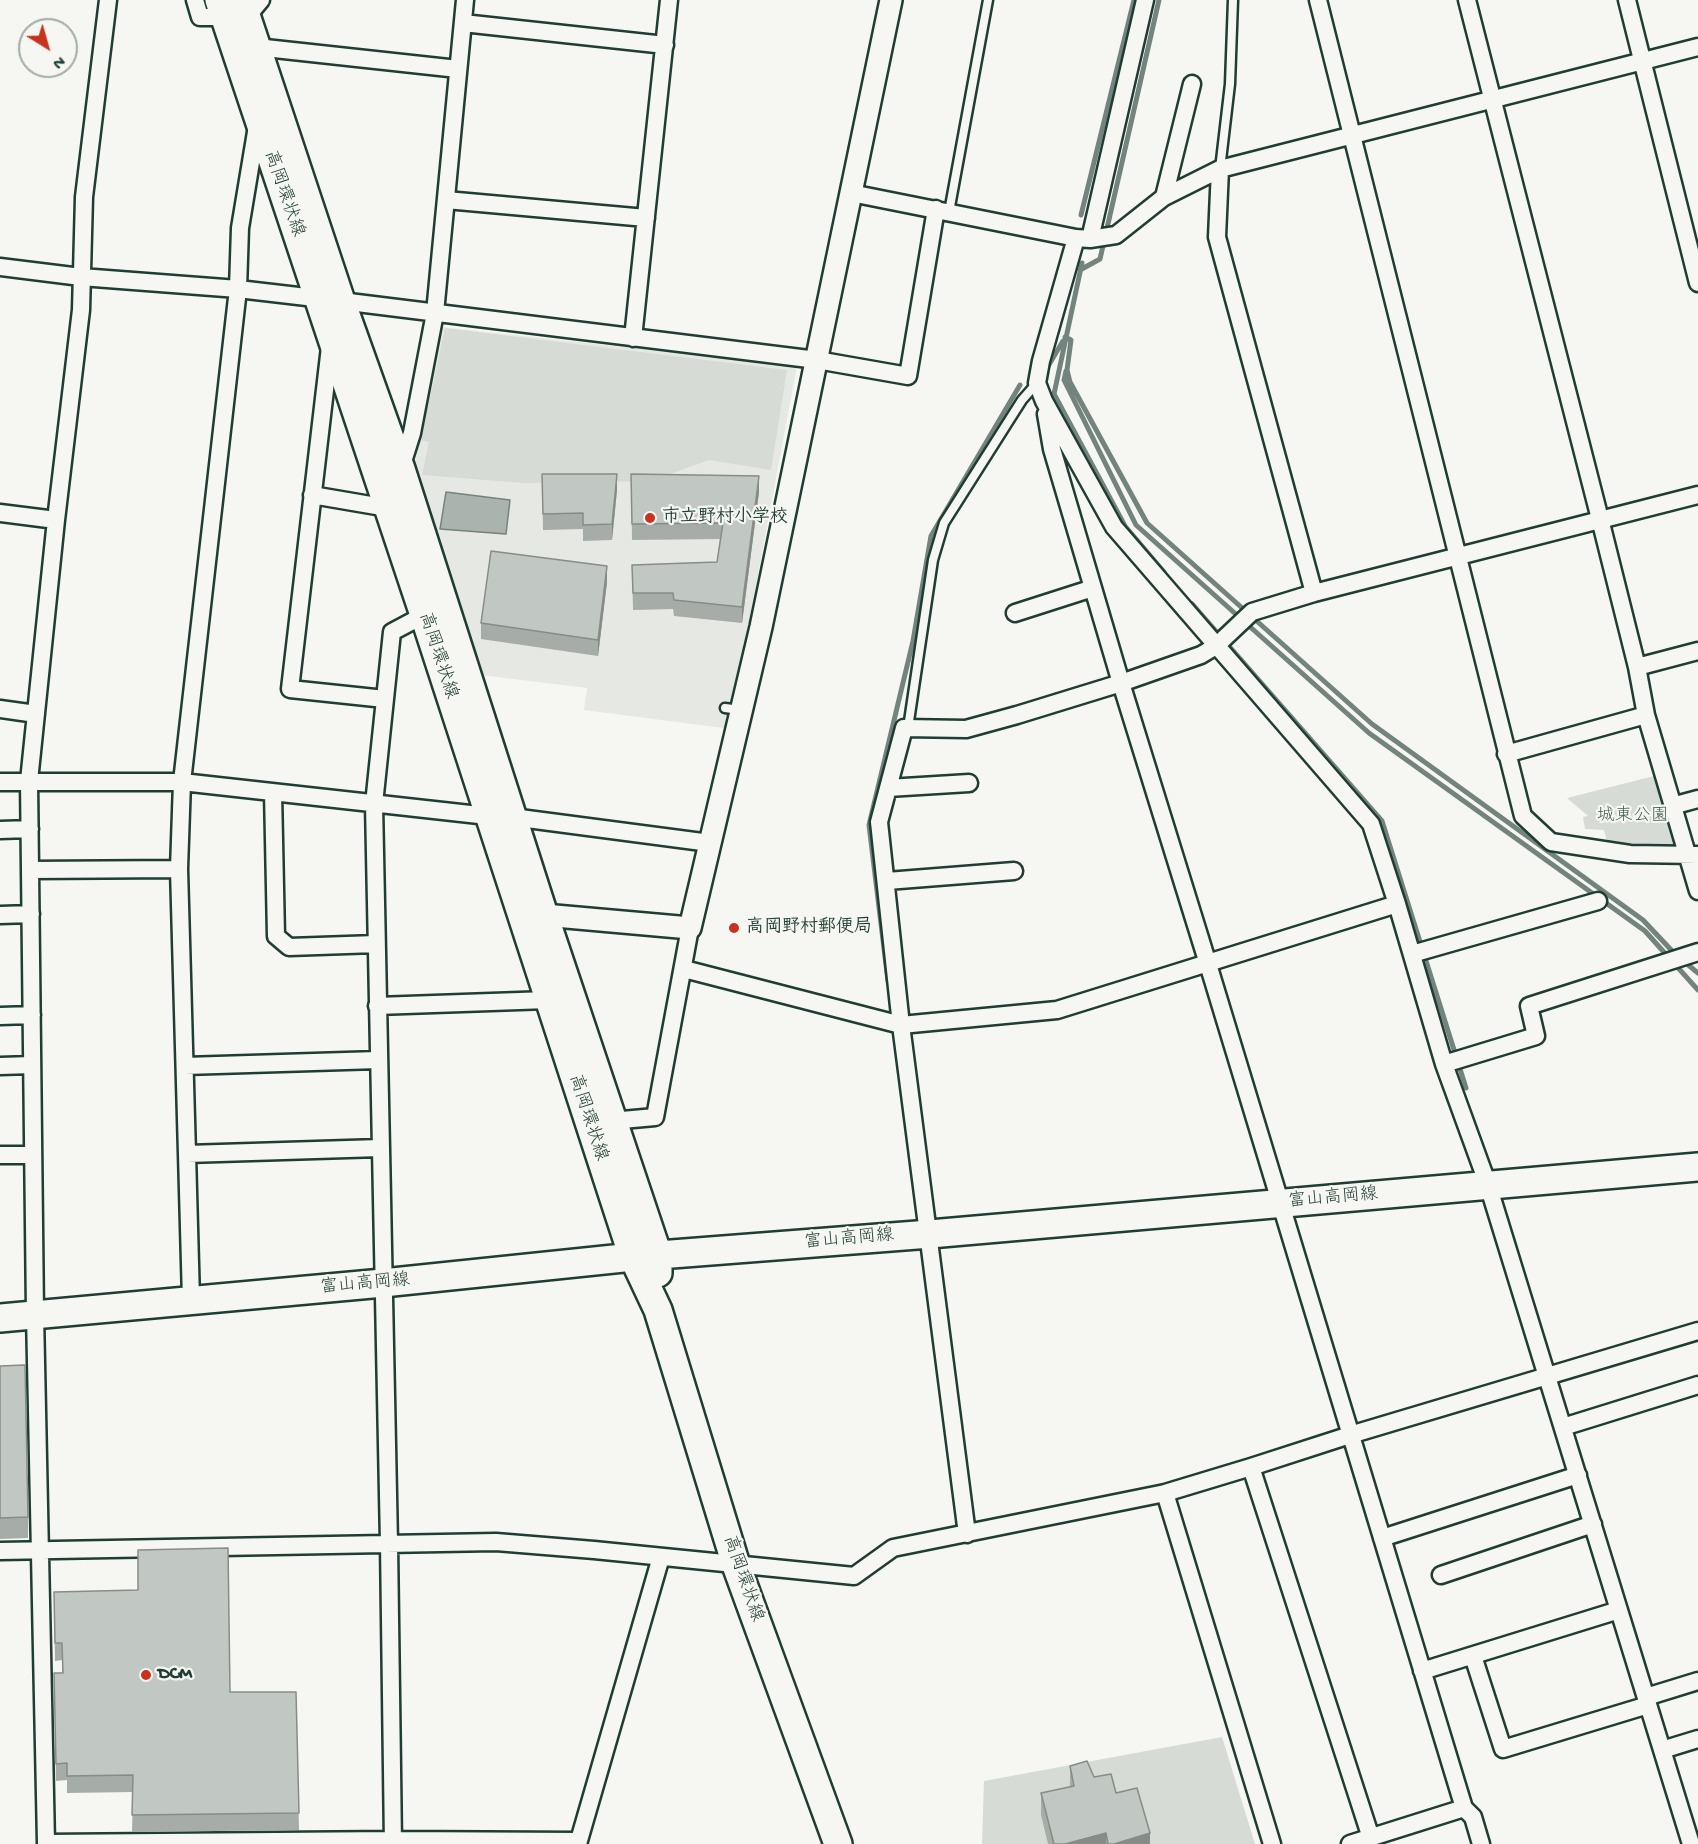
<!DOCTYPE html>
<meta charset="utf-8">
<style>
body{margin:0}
#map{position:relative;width:1698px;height:1844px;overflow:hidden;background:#f6f6f2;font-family:"Gochi Hand",sans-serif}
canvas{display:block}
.north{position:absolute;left:18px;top:18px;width:60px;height:60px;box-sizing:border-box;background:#f6f6f2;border:2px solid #a0aca6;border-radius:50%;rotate:143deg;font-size:16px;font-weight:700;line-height:24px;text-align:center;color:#1f3d34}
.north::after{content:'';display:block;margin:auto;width:21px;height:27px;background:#c8321e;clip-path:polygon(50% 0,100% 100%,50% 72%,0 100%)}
</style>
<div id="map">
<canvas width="1698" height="1844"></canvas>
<div class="north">N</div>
</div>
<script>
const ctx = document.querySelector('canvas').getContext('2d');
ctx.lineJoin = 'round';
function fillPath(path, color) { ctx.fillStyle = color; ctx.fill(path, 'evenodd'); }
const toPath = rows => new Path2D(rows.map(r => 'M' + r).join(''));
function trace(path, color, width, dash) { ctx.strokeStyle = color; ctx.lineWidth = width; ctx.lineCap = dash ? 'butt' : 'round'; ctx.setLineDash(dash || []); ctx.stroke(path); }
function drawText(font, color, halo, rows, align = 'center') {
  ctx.font = font + ' "Gochi Hand","Klee One",sans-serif'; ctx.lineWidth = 4.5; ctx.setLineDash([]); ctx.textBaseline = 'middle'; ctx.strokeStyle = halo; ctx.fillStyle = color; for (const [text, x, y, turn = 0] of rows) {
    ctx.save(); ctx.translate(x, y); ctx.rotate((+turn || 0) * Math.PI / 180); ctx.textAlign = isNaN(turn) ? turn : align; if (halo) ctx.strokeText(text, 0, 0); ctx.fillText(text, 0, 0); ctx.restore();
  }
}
fillPath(toPath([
 [442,327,797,366,748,627,724,728,584,710,587,688,481,675,411,482]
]), '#e6e8e4');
fillPath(toPath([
 [445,328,787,370,771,470,709,460,670,474,665,481,524,483,422,475,429,442,421,440],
 [1654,776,1679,859,1612,860,1604,830,1585,829,1583,817,1588,816,1567,798],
 [1222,1737,1255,1844,982,1844,984,1781]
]), '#d6dbd6');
const water = toPath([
 [446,492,510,500,506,534,440,529,446,492]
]);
fillPath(water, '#aab3ae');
trace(water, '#72847d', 1.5);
trace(toPath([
 [1081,215,1134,0],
 [1082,263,1054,394,1125,526,1164,572],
 [1080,270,1100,259,1159,0],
 [1065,337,1071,340,1067,370,1070,382,1147,523,1372,724,1643,920,1675,954,1698,973],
 [1047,368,1063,341],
 [1066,371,1064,380,1136,525,1369,733,1645,931,1698,990],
 [1192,604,1382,821,1466,1088],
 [888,981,869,825,913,641,931,536,1020,385]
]), '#72847d', 5);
const service = toPath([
 [1220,169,1230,84,1233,0],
 [949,212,988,0],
 [725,708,740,710],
 [908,728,933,560,944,523,1022,400,1037,383]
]);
const minor = toPath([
 [108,0,84,197,81,310,56,520,29,781,35,1314,46,1843,393,1840,578,1841],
 [195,0,200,17,224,17],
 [1318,0,1523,816,1551,842,1630,854,1698,855],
 [1467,0,1600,519,1637,667,1646,715,1698,891],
 [1627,0,1698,283],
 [246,18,261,0],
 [463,23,665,45],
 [256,47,458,69],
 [1220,169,1217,237,1314,593],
 [851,193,1076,238,1090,239,1116,235,1164,197,1220,169,1698,47],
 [1164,197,1192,84],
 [446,200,646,218],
 [1076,238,1041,361,1037,383,1044,401,1114,527,1371,824,1397,904,1444,1064,1488,1185,1691,1844],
 [1090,239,1145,0],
 [0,267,81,277,238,289,341,301,817,360,908,376,936,209],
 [633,338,669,0],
 [330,347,290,689,385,699],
 [1046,414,1052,449,1121,683,1208,964,1464,1808,1350,1844],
 [401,468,412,433,435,313,465,0],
 [312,495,388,508],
 [0,513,56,520],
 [1015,613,1093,588],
 [1637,667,1698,651],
 [0,709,36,714],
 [1506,754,1646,715],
 [0,782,182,782,488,816],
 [888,788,969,783],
 [273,792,276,936,289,947,376,944],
 [1672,806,1698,799],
 [512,817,710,843],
 [0,830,30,829],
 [179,869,187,1154,380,1148],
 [30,870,179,869,182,782,238,289,240,228,257,126],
 [887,881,1014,871],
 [0,915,31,914],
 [1412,954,1598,901],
 [684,969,901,1025,1057,1010,1397,904],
 [377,1006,548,1000],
 [0,1016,32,1015],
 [1444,1064,1536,1036,1529,1006,1698,952],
 [0,1066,32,1065],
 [185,1066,378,1060],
 [611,1121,655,1117,690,928],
 [187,1154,191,1300],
 [0,1155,33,1155],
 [1563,1427,1698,1385],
 [1251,1467,1371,1838],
 [1165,1493,1272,1844],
 [967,1534,901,1025,879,822,904,728,966,729,1017,715,1121,683,1201,655,1216,646,1252,612,1314,593,1698,495],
 [1382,1538,1578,1475],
 [0,1551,496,1542,594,1550,854,1576,893,1548,1165,1493,1251,1467,1350,1435,1698,1331],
 [1441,1575,1593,1524],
 [1473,1656,1503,1749,1648,1705],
 [1422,1671,1619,1610],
 [1646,1697,1698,1681],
 [1662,1750,1698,1739],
 [1464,1808,1473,1817,1481,1844],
 [393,1844,389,1543,374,804,392,632,424,615],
 [578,1844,661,1557]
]);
const tertiary = toPath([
 [532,920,544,915,690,928,761,627,891,0]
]);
const primary = toPath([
 [219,0,424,615,633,1257,658,1310,736,1565,838,1844],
 [241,0,341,301,401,469,544,915,658,1255,658,1273],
 [0,1318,383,1283,633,1257,930,1234,1698,1167]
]);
trace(service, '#1f3d34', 13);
trace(minor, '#1f3d34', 21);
trace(tertiary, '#1f3d34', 26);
trace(primary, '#1f3d34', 32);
trace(service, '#f6f6f2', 8);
trace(minor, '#f6f6f2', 16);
trace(tertiary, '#f6f6f2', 21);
trace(primary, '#f6f6f2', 27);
fillPath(toPath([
 [542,474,617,490,612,540,583,541,583,529,543,530],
 [631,474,759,492,742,623,674,616,673,609,633,610,632,565,717,562,720,539,632,540],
 [607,582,598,656,481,639,481,623],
 [0,1366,28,1517,28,1538,0,1539],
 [54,1592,230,1692,296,1692,299,1830,132,1832,133,1792,67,1793,67,1780,56,1781,54,1673,62,1673,62,1660,55,1661],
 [1070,1766,1094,1777,1116,1793,1150,1844,1048,1844,1041,1815,1041,1793,1070,1787]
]), '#a6aca8');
fillPath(toPath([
 [617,474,617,490,612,540,612,524],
 [759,476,759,492,742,623,742,607],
 [607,566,607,582,598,656,598,640],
 [1106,1833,1106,1844,1065,1844],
 [1150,1833,1150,1844,1114,1844]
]), '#878c88');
const building = toPath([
 [542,474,617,474,612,524,583,525,583,513,543,514,542,474],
 [631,474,759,476,742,607,674,600,673,593,633,593,632,565,717,562,723,523,632,524,631,474],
 [491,551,607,566,598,640,481,623,491,551],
 [25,1365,28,1517,0,1518,0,1366,25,1365],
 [228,1548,230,1692,296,1692,299,1813,132,1815,133,1775,67,1776,67,1763,56,1764,54,1673,63,1673,62,1643,55,1643,54,1592,138,1590,138,1550,228,1548],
 [1087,1761,1094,1777,1111,1774,1116,1793,1137,1788,1150,1833,1114,1844,1108,1844,1106,1833,1065,1844,1054,1844,1041,1793,1074,1786,1070,1766,1087,1761]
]);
fillPath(building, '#c1c8c3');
trace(building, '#878c88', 1.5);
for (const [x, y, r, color] of [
 [650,518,6,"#c8321e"],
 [734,928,6,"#c8321e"],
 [146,1675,6,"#c8321e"]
]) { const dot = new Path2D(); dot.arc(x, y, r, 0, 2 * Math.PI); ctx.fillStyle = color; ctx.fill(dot); trace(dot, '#f6f6f2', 2); }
drawText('18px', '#1f3d34', '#f6f6f2', [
 ["高岡環状線",283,194,71],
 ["高岡環状線",437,656,72],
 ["高岡環状線",587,1118,72],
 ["富山高岡線",1333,1199,-5],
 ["富山高岡線",849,1240,-5],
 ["富山高岡線",365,1285,-5],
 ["高岡環状線",742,1579,71]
]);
drawText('bold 18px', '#1f3d34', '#f6f6f2', [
 ["市立野村小学校",662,518],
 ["高岡野村郵便局",746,928],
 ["DCM",158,1675]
], 'left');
drawText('18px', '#445d54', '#f6f6f2', [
 ["城東公園",1633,817]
]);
</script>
